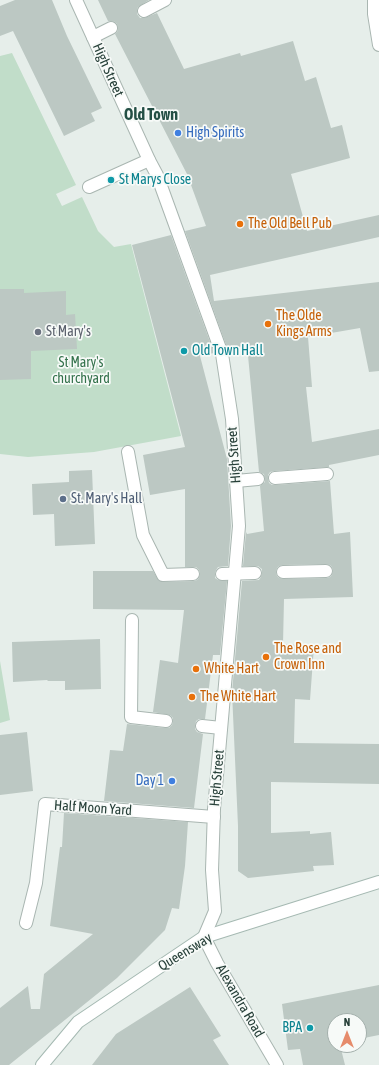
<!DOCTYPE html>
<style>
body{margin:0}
#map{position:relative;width:379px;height:1065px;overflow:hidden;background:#e6eeea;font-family:"Asap Condensed",sans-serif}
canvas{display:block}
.north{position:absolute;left:327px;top:1013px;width:40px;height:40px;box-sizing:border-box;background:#f7faf8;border:1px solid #a3afab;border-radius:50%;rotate:0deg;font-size:11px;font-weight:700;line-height:16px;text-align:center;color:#263f38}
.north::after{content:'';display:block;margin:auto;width:14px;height:18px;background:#e68b6b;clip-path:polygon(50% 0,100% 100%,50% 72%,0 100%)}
</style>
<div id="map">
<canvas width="379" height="1065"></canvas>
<div class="north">N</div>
</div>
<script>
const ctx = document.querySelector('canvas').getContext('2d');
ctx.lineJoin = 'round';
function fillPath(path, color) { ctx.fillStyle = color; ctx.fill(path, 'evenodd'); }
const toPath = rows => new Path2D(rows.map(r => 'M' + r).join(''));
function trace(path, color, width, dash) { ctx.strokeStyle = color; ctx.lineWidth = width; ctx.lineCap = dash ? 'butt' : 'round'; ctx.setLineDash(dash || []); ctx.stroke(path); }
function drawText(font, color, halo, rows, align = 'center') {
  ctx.font = font + ' "Asap Condensed",sans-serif'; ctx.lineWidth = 3.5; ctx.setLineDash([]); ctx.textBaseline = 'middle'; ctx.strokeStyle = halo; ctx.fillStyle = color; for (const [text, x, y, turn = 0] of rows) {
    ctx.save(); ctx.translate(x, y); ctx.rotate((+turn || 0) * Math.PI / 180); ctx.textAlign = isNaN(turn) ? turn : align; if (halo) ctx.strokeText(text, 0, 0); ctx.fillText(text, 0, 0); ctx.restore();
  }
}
fillPath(toPath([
 [12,53,76,185,56,194,62,206,82,197,98,231,114,247,131,244,181,436,94,452,28,457,0,454,0,56],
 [0,661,10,720,0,723]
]), '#c1ddc9');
fillPath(toPath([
 [15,0,52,0,67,36,102,108,91,113,95,121,64,136,13,31,0,36,0,6],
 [98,0,149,0,138,7,137,10,137,14,140,18,144,18,157,13,184,69,240,53,241,56,293,41,305,81,316,77,331,128,342,125,350,158,291,174,307,231,379,215,379,237,210,275,214,301,379,282,379,371,369,372,360,328,308,337,312,387,306,387,312,442,379,429,379,455,329,465,329,467,274,471,270,472,268,475,268,478,269,483,272,485,276,485,330,481,334,534,350,532,353,597,284,599,283,644,314,646,310,700,295,699,294,743,379,744,379,784,271,782,271,833,310,831,310,834,331,832,334,865,313,866,314,871,248,878,238,871,238,826,232,692,242,581,259,580,261,577,262,573,262,569,258,566,243,566,246,532,247,534,264,531,260,486,265,482,265,479,264,474,259,472,247,345,228,350,185,231,206,226,187,174,115,34,117,32,118,29,117,24,115,22,112,21,108,21],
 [326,564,330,565,332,567,333,571,332,575,330,577,327,578,283,579,279,578,277,576,276,573,277,568,279,566,282,565],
 [171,235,214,353,200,356,227,459,231,526,228,566,218,567,216,570,215,574,215,578,218,580,227,581,220,655,213,655,205,719,199,719,196,721,195,725,195,729,197,732,203,734,194,808,104,801,110,750,123,751,127,724,165,728,169,728,172,725,173,722,173,718,170,715,153,712,160,660,178,663,184,610,93,609,93,571,153,571,159,581,163,582,194,581,197,580,199,578,200,574,199,570,196,567,185,567,185,489,150,495,143,455,185,447,132,245],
 [0,289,24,289,24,293,66,291,66,315,75,314,77,349,31,351,31,379,0,380],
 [92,470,95,544,55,546,54,514,33,515,32,484,69,482,69,471],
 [100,639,101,689,65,690,65,681,48,681,47,680,13,682,12,642],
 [27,732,33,791,0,795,0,735],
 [64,813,188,822,185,866,179,909,172,908,165,930,117,978,9,1065,0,1065,0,1008,28,986,31,1009,40,1009,44,974,93,934,50,926,60,847,62,847],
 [379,985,379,1035,359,1039,359,1021,335,1021,335,1045,340,1045,345,1065,303,1065,300,1049,288,1050,282,1004],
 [190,987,221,1036,213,1040,229,1065,92,1065,116,1034]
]), '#bcc8c3');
const service = toPath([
 [374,0,374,14,379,45],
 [144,11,165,0],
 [93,37,111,28],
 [89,187,149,160],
 [128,452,143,535,163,575,193,574],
 [275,478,327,474],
 [236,481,258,479],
 [283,572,326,571],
 [222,574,255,573],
 [132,620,131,717,166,721],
 [202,726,221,728],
 [26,923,36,883,45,804,214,817]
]);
const tertiary = toPath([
 [76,0,149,160,157,175,222,354,232,419,239,526,214,809,212,870,215,911,204,937,217,963,277,1065]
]);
const secondary = toPath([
 [42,1065,78,1022,204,937,379,882]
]);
trace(service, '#a9b6b1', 14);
trace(tertiary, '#a9b6b1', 14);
trace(secondary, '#a5b9b2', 14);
trace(service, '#fff', 12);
trace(tertiary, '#fff', 12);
trace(secondary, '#fff', 12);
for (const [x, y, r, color] of [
 [178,133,4,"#3f7fe0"],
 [111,180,4,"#0f9aa8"],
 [240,224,4,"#e8710a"],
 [268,324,4,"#e8710a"],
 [38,332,4,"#6b7280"],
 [184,351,4,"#0f9aa8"],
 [63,499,4,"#5c6f8a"],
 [266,657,4,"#e8710a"],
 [196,669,4,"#e8710a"],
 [192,697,4,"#e8710a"],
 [172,781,4,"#3f7fe0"],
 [310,1028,4,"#0f9aa8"]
]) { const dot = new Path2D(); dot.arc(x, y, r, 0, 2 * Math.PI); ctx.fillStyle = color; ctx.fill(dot); trace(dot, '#f7faf8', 1.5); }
drawText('14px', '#263f38', '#f7faf8', [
 ["High Street",108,70,66],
 ["High Street",234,455,-94],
 ["High Street",217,778,-85],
 ["Half Moon Yard",93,808,4],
 ["Queensway",185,952,-31],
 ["Alexandra Road",240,1001,60]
]);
drawText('14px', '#366cbe', '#f7faf8', [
 ["High Spirits",186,133],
 ["Day 1",164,781,"right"]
], 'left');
drawText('14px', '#0d838f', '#f7faf8', [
 ["St Marys Close",119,180],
 ["Old Town Hall",192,351],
 ["BPA",302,1028,"right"]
], 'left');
drawText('14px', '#c56008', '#f7faf8', [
 ["The Old Bell Pub",248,224],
 ["The Olde",276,316],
 ["Kings Arms",276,332],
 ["The Rose and",274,649],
 ["Crown Inn",274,665],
 ["White Hart",204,669],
 ["The White Hart",200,697]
], 'left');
drawText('14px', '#5b616d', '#f7faf8', [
 ["St Mary's",46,332]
], 'left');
drawText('14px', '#34724c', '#f7faf8', [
 ["St Mary's",81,363],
 ["churchyard",81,379]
]);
drawText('14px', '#4e5e75', '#f7faf8', [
 ["St. Mary's Hall",71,499]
], 'left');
drawText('bold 16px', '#244f45', '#f7faf8', [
 ["Old Town",151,115]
]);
</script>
